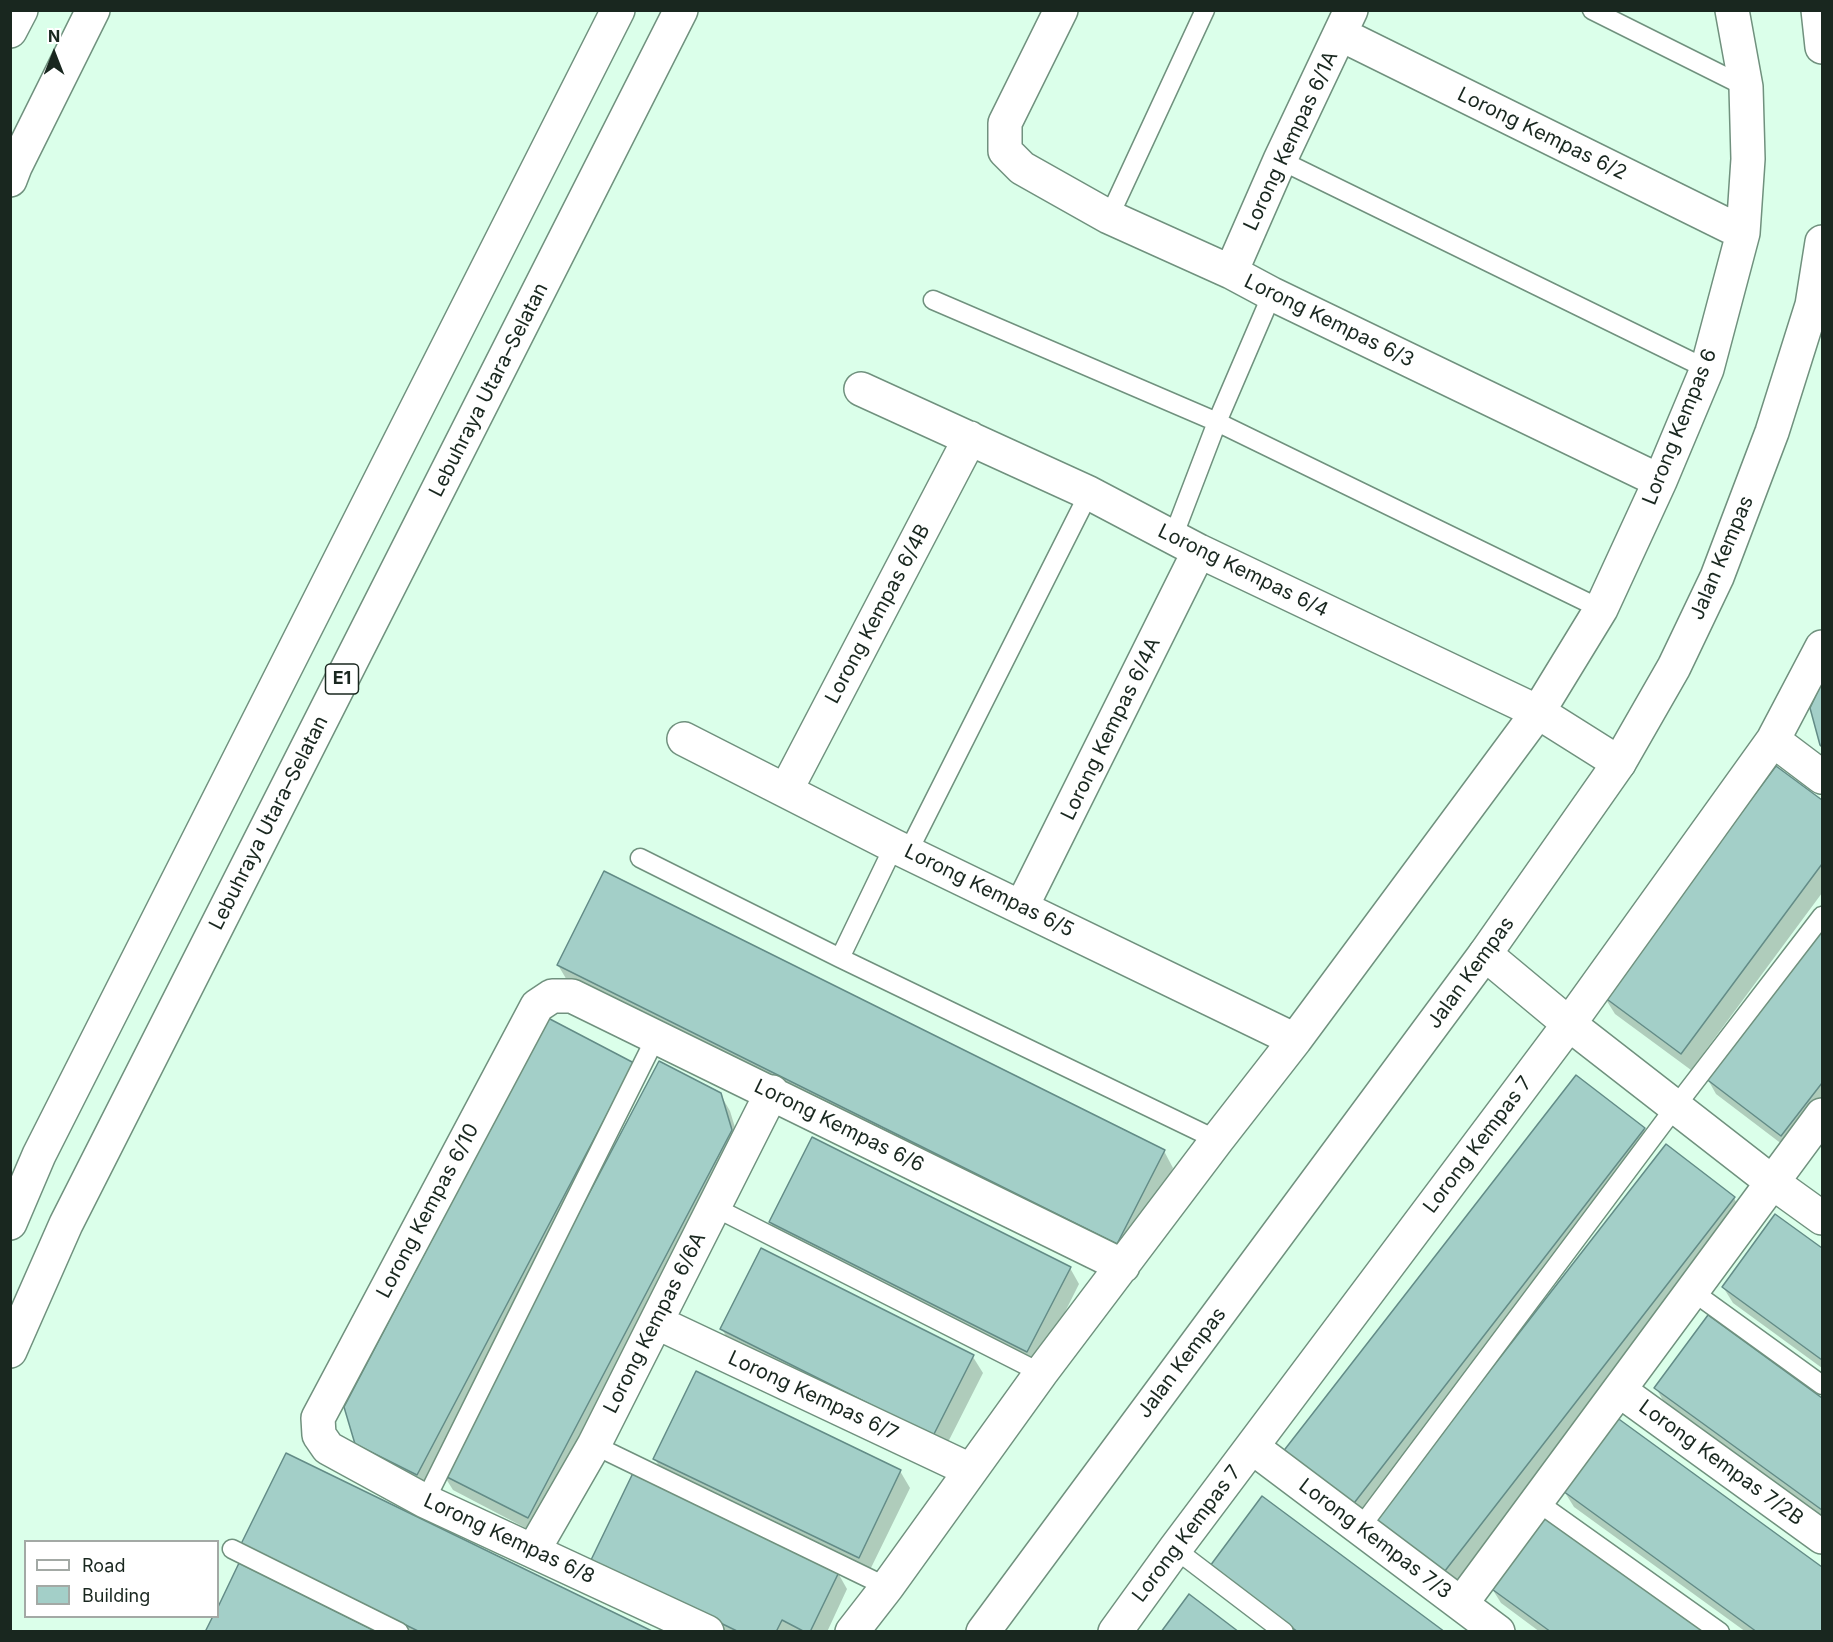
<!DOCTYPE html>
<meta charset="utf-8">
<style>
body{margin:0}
#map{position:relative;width:1833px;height:1642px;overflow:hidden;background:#dbffea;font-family:Inter,sans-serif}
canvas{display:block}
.frame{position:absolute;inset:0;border:12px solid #19271f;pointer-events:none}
.legend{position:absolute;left:24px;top:1540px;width:195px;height:78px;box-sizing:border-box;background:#fff;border:2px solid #a3a9a5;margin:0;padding:8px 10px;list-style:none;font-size:18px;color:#19271f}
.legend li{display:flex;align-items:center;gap:12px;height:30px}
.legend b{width:30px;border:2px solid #a3a9a5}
.north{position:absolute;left:24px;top:24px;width:60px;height:60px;-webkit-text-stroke:4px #fff;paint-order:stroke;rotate:0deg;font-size:16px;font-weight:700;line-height:24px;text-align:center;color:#19271f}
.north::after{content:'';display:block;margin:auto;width:21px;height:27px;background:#19271f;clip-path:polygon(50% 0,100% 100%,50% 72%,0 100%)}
</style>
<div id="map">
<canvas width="1833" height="1642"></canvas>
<div class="frame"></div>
<ul class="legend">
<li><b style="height:8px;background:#fff"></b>Road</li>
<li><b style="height:16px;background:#a3cfc8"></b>Building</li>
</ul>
<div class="north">N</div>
</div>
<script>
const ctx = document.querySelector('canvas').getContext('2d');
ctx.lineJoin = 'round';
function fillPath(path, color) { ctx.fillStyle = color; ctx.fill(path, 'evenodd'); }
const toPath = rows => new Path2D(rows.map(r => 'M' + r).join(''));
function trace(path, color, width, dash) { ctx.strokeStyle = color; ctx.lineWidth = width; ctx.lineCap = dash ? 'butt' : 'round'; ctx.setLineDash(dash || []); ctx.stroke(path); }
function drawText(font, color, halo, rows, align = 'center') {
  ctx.font = font + ' Inter,sans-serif'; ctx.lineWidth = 4.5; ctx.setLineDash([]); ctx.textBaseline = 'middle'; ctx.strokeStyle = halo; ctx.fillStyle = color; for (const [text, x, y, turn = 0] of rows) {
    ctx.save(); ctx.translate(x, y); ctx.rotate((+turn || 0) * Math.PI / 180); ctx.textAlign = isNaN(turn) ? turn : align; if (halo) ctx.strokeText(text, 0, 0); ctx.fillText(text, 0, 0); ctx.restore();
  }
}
fillPath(toPath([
 [1822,686,1822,746,1812,708],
 [1776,768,1822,802,1822,893,1691,1070,1615,1014,1605,998],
 [1822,927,1822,1111,1791,1151,1716,1094,1707,1078],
 [558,965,1164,1151,1173,1168,1127,1260,568,982],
 [633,1064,426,1491,366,1460,356,1443],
 [720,1094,730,1111,741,1147,537,1534,453,1490,443,1474],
 [1644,1129,1653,1146,1361,1522,1284,1453],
 [1734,1198,1743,1215,1451,1592,1374,1523],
 [1776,1216,1822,1250,1822,1368,1733,1303,1723,1287],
 [770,1222,1070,1268,1079,1284,1037,1368,780,1238],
 [1708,1317,1822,1399,1822,1519,1665,1404,1656,1388],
 [722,1329,973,1357,983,1373,943,1452,731,1345],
 [1617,1420,1822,1569,1822,1632,1746,1632,1574,1507,1564,1491],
 [655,1459,900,1471,910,1488,868,1574,664,1475],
 [633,1475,838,1573,847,1589,827,1632,716,1632],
 [243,1544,650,1632,398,1632],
 [1491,1587,1704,1632,1540,1632,1501,1603]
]), '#0003');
const building = toPath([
 [1822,682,1822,747,1820,745,1810,708,1822,682],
 [1776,766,1822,800,1822,864,1681,1054,1604,997,1776,766],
 [604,871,1165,1150,1117,1244,557,965,604,871],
 [1822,925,1822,1083,1781,1136,1705,1078,1822,925],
 [548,1018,634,1063,417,1475,355,1444,344,1407,548,1018],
 [659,1061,721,1093,732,1130,528,1518,441,1474,659,1061],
 [1576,1075,1645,1128,1351,1507,1282,1453,1576,1075],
 [812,1137,1071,1267,1027,1352,769,1222,812,1137],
 [1666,1144,1735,1197,1441,1576,1372,1522,1666,1144],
 [1775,1214,1822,1248,1822,1360,1722,1287,1775,1214],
 [761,1248,974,1355,933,1436,720,1329,761,1248],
 [1708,1315,1822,1398,1822,1510,1654,1388,1708,1315],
 [696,1371,901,1470,859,1558,653,1459,696,1371],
 [1616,1417,1822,1567,1822,1632,1757,1632,1563,1491,1616,1417],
 [286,1453,654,1632,420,1632,241,1544,286,1453],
 [633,1473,839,1572,810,1632,805,1632,782,1620,776,1632,739,1632,591,1560,633,1473],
 [1262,1496,1445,1632,1298,1632,1210,1566,1262,1496],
 [1543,1513,1706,1632,1551,1632,1489,1587,1543,1513],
 [239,1563,377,1632,205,1632,213,1616,218,1616,218,1607,239,1563],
 [1189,1594,1239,1632,1161,1632,1189,1594]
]);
fillPath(building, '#a3cfc8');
trace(building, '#638c87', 1.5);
const lane = toPath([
 [1592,10,1746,87],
 [1280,160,1707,369],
 [1109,217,1205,10],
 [933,300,1217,422,1601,609],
 [1173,537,1217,422,1272,294],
 [908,852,1089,493],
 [640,858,840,958,1217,1140],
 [840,958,894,846],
 [714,1207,1041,1373],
 [1692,1291,1822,1385],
 [594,1445,887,1587],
 [425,1501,656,1037],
 [1536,1501,1720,1632],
 [1360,1528,1676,1106,1822,916],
 [232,1549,399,1632],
 [1175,1549,1284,1632]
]);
const street = toPath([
 [1061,10,1005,123,1005,151,1022,168,1109,217,1231,272,1272,294,1660,481],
 [10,31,21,10],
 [1340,34,1743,233],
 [10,180,15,167,93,10],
 [1231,272,1280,160,1351,10],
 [861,389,1089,493,1199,551,1538,712,1619,763],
 [684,739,894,846,1295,1040],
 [1773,740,1822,777],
 [786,790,970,438],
 [1022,906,1199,551],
 [1485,954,1569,1024,1772,1182,1822,1218],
 [656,1322,970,1470],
 [1619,1390,1822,1537],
 [1252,1447,1498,1632],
 [533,1551,594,1445,772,1092],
 [1461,1604,1822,1115],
 [707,1632,425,1501,328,1448,319,1435,318,1418,537,1006,552,996,572,996,1123,1266],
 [852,1632,887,1587,1041,1373,1217,1140,1295,1040,1538,712,1601,609,1660,481,1707,369,1743,233,1748,159,1746,87,1732,10],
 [1115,1632,1175,1549,1569,1024,1773,740,1822,647]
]);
const secondary = toPath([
 [1818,10,1822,47],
 [983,1632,1485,954,1619,763,1674,667,1717,577,1772,432,1812,305,1822,242]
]);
const highway = toPath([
 [10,1223,39,1155,618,10],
 [10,1351,66,1224,681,10]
]);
trace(lane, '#70917e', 21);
trace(street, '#70917e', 36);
trace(secondary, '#70917e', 36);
trace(highway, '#70917e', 36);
trace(lane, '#fff', 18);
trace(street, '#fff', 33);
trace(secondary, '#fff', 33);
trace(highway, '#fff', 33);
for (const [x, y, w] of [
 [342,679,33]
]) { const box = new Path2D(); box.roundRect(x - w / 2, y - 15, w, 30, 4.5); ctx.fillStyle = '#fff'; ctx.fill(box); trace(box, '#19271f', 1.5); }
drawText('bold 18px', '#19271f', null, [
 ["E1",342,679]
]);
drawText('20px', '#19271f', '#fff', [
 ["Lorong Kempas 6/2",1542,134,26],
 ["Lorong Kempas 6/1A",1291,141,-65],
 ["Lorong Kempas 6/3",1329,321,26],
 ["Lebuhraya Utara–Selatan",489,390,-63],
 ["Lorong Kempas 6",1680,427,-68],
 ["Jalan Kempas",1722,558,-67],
 ["Lorong Kempas 6/4",1243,571,26],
 ["Lorong Kempas 6/4B",878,614,-62],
 ["Lorong Kempas 6/4A",1111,729,-64],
 ["Lebuhraya Utara–Selatan",269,823,-63],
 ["Lorong Kempas 6/5",989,891,26],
 ["Jalan Kempas",1471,973,-54],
 ["Lorong Kempas 6/6",839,1126,26],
 ["Lorong Kempas 7",1478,1145,-53],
 ["Lorong Kempas 6/10",428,1211,-62],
 ["Lorong Kempas 6/6A",655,1323,-63],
 ["Jalan Kempas",1182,1363,-53],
 ["Lorong Kempas 6/7",813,1396,25],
 ["Lorong Kempas 7/2B",1721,1463,36],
 ["Lorong Kempas 7",1187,1534,-53],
 ["Lorong Kempas 6/8",509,1539,25],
 ["Lorong Kempas 7/3",1375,1539,37]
]);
</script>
